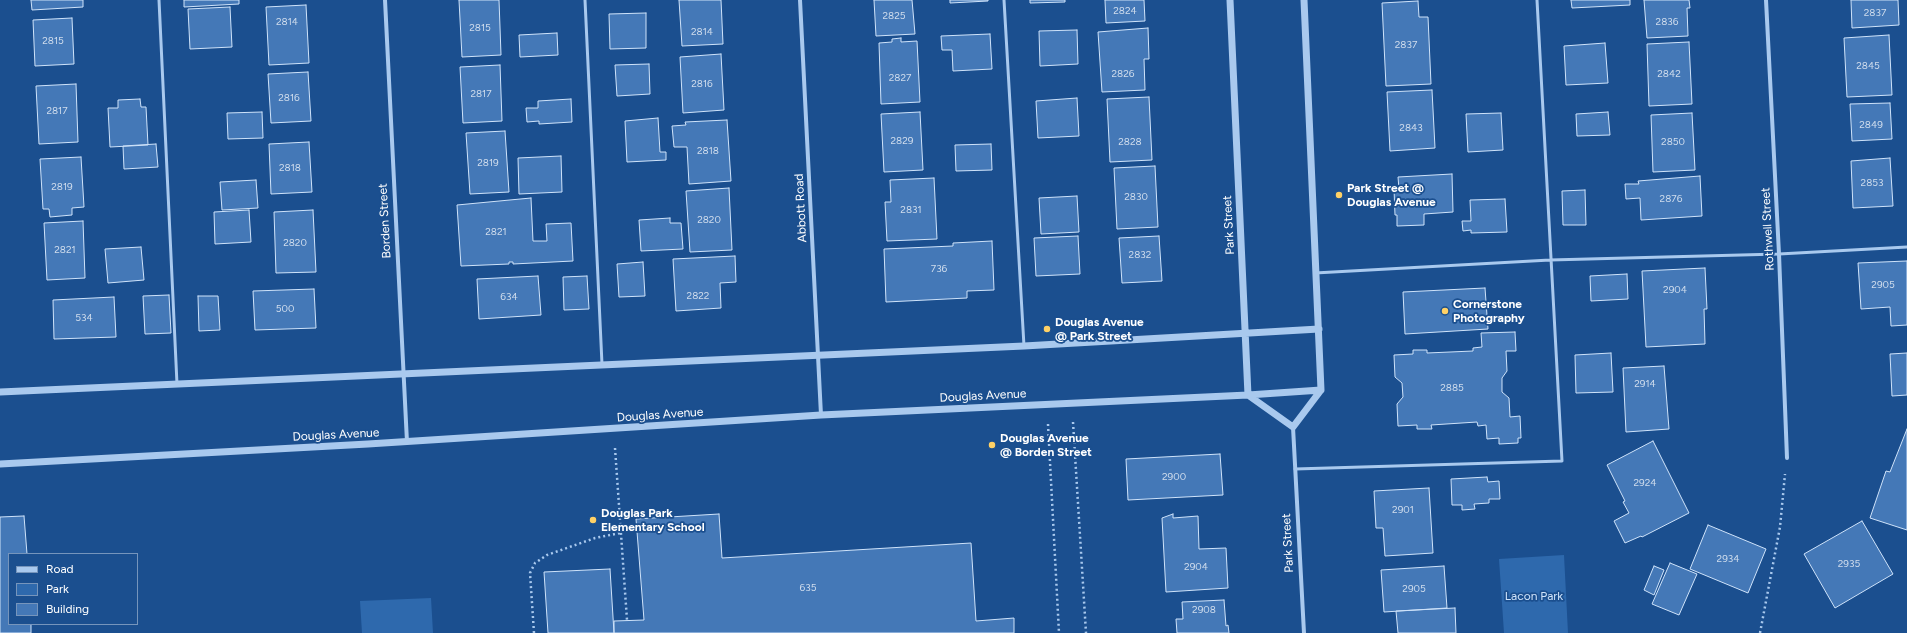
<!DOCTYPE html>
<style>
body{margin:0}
#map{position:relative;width:1907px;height:633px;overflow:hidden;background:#1b4f8f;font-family:Figtree,sans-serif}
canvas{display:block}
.legend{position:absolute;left:8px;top:553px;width:130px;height:72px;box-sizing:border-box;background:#1b4f8f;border:1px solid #7695bc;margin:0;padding:5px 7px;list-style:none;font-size:12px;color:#fff}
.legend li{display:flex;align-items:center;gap:8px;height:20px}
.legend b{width:20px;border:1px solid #7695bc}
</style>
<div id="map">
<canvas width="1907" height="633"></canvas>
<ul class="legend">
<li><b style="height:5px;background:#a9c9ee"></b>Road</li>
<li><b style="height:11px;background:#2e69ad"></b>Park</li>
<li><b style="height:11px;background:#4478b7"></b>Building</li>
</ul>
</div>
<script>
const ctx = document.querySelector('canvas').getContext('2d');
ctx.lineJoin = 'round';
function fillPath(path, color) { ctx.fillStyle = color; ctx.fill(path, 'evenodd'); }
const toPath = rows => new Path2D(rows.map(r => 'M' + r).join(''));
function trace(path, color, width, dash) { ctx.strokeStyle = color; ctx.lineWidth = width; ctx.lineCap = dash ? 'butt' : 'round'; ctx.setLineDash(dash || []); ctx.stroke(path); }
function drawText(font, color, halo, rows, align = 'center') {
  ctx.font = font + ' Figtree,sans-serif'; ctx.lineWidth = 3.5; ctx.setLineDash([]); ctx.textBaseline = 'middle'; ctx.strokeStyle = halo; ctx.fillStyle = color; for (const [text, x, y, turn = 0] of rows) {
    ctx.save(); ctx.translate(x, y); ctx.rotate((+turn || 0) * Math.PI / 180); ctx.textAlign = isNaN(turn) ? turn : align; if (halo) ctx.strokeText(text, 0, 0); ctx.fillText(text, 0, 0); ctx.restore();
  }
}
fillPath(toPath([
 [1564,555,1568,633,1504,633,1499,559],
 [431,598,433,633,362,633,360,601]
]), '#2e69ad');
const building = toPath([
 [31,0,83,0,83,7,32,10,31,0],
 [184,0,239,0,239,4,184,7,184,0],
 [459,0,499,0,501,55,462,57,459,0],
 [679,0,721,0,723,44,682,46,679,0],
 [874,0,912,0,915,34,876,36,874,0],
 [950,0,988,0,988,1,950,3,950,0],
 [1030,0,1065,0,1065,2,1030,3,1030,0],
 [1105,0,1144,0,1145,21,1106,23,1105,0],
 [1571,0,1630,0,1630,5,1572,8,1571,0],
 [1644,0,1689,0,1690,8,1687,8,1688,36,1647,38,1644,0],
 [1851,0,1898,0,1899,25,1852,28,1851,0],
 [1418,1,1419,17,1428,17,1431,84,1386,86,1382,3,1418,1],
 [306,5,309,63,269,65,266,7,306,5],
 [230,7,232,47,190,49,188,9,230,7],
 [646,13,646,48,610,49,609,14,646,13],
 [72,18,74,64,35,66,33,20,72,18],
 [1148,28,1149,59,1144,59,1145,90,1102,92,1098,32,1148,28],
 [1077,30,1078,64,1040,66,1039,31,1077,30],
 [557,33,558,55,520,57,519,35,557,33],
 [990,34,992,69,953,71,952,50,942,50,941,36,990,34],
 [1889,35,1892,95,1847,97,1844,38,1889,35],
 [901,38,901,42,917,41,920,102,881,104,879,43,892,42,892,39,901,38],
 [1689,42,1692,104,1649,106,1647,44,1689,42],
 [1605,43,1608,83,1566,85,1564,46,1605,43],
 [721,54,724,110,683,113,680,57,721,54],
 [649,64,650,94,617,96,615,65,649,64],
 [500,65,502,121,463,123,460,67,500,65],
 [308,72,311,121,271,123,268,74,308,72],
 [76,84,78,142,39,144,36,86,76,84],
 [1432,90,1435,148,1390,151,1387,92,1432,90],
 [1149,97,1152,160,1110,162,1107,99,1149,97],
 [1077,98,1079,136,1038,138,1036,101,1077,98],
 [140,99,141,107,146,107,148,145,110,147,108,108,118,108,118,100,140,99],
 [571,99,572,122,539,124,539,121,527,122,526,108,538,108,538,101,571,99],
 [1890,103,1892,139,1852,141,1850,104,1890,103],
 [262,112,263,138,228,139,227,113,262,112],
 [920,112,923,170,884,172,881,114,920,112],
 [1608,112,1610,135,1577,136,1576,114,1608,112],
 [1501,113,1503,150,1468,152,1466,114,1501,113],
 [1692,113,1695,170,1653,172,1651,115,1692,113],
 [658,118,660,152,666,152,666,160,627,162,625,121,658,118],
 [727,120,731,181,689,184,687,147,674,147,672,126,686,125,685,122,727,120],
 [505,131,509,192,470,194,466,133,505,131],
 [309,142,312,192,271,194,269,144,309,142],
 [156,144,158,167,124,169,123,146,156,144],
 [991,144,992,170,956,171,955,145,991,144],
 [561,156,562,192,519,194,518,158,561,156],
 [81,157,84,207,72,208,72,215,50,217,49,209,43,209,40,159,81,157],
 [1890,158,1893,206,1853,208,1851,161,1890,158],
 [1155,166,1158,227,1117,229,1114,168,1155,166],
 [1452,174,1453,212,1424,214,1424,225,1397,226,1397,215,1395,215,1394,189,1399,189,1398,177,1452,174],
 [1700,176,1702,216,1641,220,1640,198,1626,199,1625,184,1639,184,1638,181,1700,176],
 [934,178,937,239,887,241,885,202,891,202,890,180,934,178],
 [256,180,258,208,222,210,220,182,256,180],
 [729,188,732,250,690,252,686,191,729,188],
 [1585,190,1586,225,1563,225,1562,191,1585,190],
 [1077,196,1079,232,1041,234,1039,198,1077,196],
 [531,198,533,241,547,241,546,224,571,223,573,261,513,264,513,262,509,262,509,264,461,266,457,205,531,198],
 [1505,199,1507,232,1471,233,1471,230,1463,231,1462,221,1471,221,1470,200,1505,199],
 [249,210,251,242,215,244,214,212,249,210],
 [313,210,316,272,276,273,274,212,313,210],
 [670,218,670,223,681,223,683,249,641,251,639,220,670,218],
 [83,221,85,278,47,280,44,223,83,221],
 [1078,236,1080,274,1036,276,1034,238,1078,236],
 [1159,236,1162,281,1122,283,1119,238,1159,236],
 [992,241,994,290,967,291,967,298,886,302,884,249,953,246,953,243,992,241],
 [141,247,144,280,108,283,105,249,141,247],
 [735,256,736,282,720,283,721,308,676,311,673,259,735,256],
 [1907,261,1907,325,1891,326,1890,307,1861,309,1858,263,1907,261],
 [643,262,645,296,619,297,617,264,643,262],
 [1705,268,1707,309,1704,309,1705,344,1646,347,1642,271,1705,268],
 [1627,274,1628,299,1591,301,1590,276,1627,274],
 [538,276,541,315,479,319,477,279,538,276],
 [587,276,589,309,564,310,563,277,587,276],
 [1485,288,1488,329,1405,334,1403,292,1485,288],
 [314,289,316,328,255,330,253,291,314,289],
 [169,295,171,333,145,334,143,296,169,295],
 [198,296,218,296,220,330,199,331,198,296],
 [114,297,116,337,54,339,53,300,114,297],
 [1515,332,1516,351,1506,351,1507,371,1502,378,1502,392,1509,398,1510,417,1520,416,1521,438,1518,438,1518,443,1499,444,1499,438,1487,439,1486,425,1478,426,1477,422,1431,425,1432,429,1417,429,1417,425,1398,426,1397,404,1403,397,1402,383,1395,377,1394,355,1413,354,1413,350,1427,350,1427,353,1473,351,1473,348,1482,347,1481,333,1515,332],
 [1611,353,1613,392,1576,393,1575,355,1611,353],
 [1907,353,1907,395,1892,396,1890,354,1907,353],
 [1664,366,1669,429,1626,432,1623,368,1664,366],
 [1907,429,1907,530,1870,518,1886,471,1890,472,1907,429],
 [1653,441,1689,513,1642,537,1641,536,1625,543,1614,521,1629,513,1623,502,1625,501,1607,465,1653,441],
 [1220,454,1223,495,1128,500,1126,459,1220,454],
 [1487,477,1488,482,1499,481,1500,499,1489,499,1489,503,1474,504,1475,509,1462,510,1462,505,1452,505,1451,479,1487,477],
 [1429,488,1433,553,1385,556,1383,528,1376,528,1374,491,1429,488],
 [719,514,722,558,971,543,976,621,1014,618,1014,633,614,633,614,621,644,620,636,519,719,514],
 [1173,514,1173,518,1198,516,1199,549,1226,548,1228,588,1166,592,1162,518,1173,514],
 [24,516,27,554,9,554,9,624,31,624,31,633,0,633,0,517,24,516],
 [1862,521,1893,574,1835,608,1804,554,1862,521],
 [1708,525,1766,549,1748,593,1690,569,1708,525],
 [1670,563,1697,574,1679,615,1652,604,1670,563],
 [1444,566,1447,608,1384,612,1381,570,1444,566],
 [1654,566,1664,570,1654,595,1644,590,1654,566],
 [610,569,614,633,548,633,544,572,610,569],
 [1224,600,1226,626,1228,625,1229,633,1177,633,1176,619,1183,619,1182,602,1224,600],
 [1455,608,1456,633,1398,633,1396,611,1455,608]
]);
fillPath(building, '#4478b7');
trace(building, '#cfe3fa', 1);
trace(toPath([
 [1073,422,1086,633],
 [1048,424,1059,633],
 [615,448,627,620],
 [534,633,530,573,535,563,547,555,595,538,620,533],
 [1760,633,1780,527,1785,474]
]), '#a9c9ee', 2.5, [2, 3]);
trace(toPath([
 [159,0,177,384],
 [585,0,602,364],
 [1004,0,1024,346],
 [1315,273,1550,260,1779,254,1907,247],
 [1295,469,1562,461,1537,0]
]), '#a9c9ee', 3);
trace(toPath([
 [385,0,407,442],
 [800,0,821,415],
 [1766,0,1779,254,1787,458],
 [1293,427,1304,633]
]), '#a9c9ee', 4);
trace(toPath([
 [1230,0,1248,395,1293,427,1321,390,1304,0],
 [0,392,1024,346,1319,329],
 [0,464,368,444,821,415,1248,395,1321,390]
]), '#a9c9ee', 7);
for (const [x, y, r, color] of [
 [1339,195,4,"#ffd166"],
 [1445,311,4,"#ffd166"],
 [1047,329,4,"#ffd166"],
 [992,445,4,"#ffd166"],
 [593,520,4,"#ffd166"]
]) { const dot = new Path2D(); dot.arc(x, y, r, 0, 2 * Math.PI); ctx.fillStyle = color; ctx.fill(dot); trace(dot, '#1b4f8f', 1.5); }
drawText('10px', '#d0dded', null, [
 ["2824",1125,11],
 ["2837",1875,13],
 ["2825",894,16],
 ["2814",287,22],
 ["2836",1667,22],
 ["2815",480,28],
 ["2814",702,32],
 ["2815",53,41],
 ["2837",1406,45],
 ["2845",1868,66],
 ["2826",1123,74],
 ["2842",1669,74],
 ["2827",900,78],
 ["2816",702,84],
 ["2817",481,94],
 ["2816",289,98],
 ["2817",57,111],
 ["2849",1871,125],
 ["2843",1411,128],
 ["2829",902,141],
 ["2828",1130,142],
 ["2850",1673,142],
 ["2818",708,151],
 ["2819",488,163],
 ["2818",290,168],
 ["2853",1872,183],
 ["2819",62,187],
 ["2830",1136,197],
 ["2876",1671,199],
 ["2831",911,210],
 ["2820",709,220],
 ["2821",496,232],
 ["2820",295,243],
 ["2821",65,250],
 ["2832",1140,255],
 ["736",939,269],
 ["2905",1883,285],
 ["2904",1675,290],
 ["2822",698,296],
 ["634",509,297],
 ["500",285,309],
 ["534",84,318],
 ["2914",1645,384],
 ["2885",1452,388],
 ["2900",1174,477],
 ["2924",1645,483],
 ["2901",1403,510],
 ["2934",1728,559],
 ["2935",1849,564],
 ["2904",1196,567],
 ["635",808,588],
 ["2905",1414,589],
 ["2908",1204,610]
]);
drawText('bold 12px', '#fff', '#1b4f8f', [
 ["Park Street @",1347,188],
 ["Douglas Avenue",1347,202],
 ["Cornerstone",1453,304],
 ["Photography",1453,318],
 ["Douglas Avenue",1055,322],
 ["@ Park Street",1055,336],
 ["Douglas Avenue",1000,438],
 ["@ Borden Street",1000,452],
 ["Douglas Park",601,513],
 ["Elementary School",601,527]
], 'left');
drawText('12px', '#fff', '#1b4f8f', [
 ["Abbott Road",801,208,-93],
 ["Borden Street",385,221,-93],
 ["Park Street",1229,225,-93],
 ["Rothwell Street",1768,229,-93],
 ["Douglas Avenue",983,396,-3],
 ["Douglas Avenue",660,415,-4],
 ["Douglas Avenue",336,435,-3],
 ["Park Street",1288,543,-93]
]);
drawText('12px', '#cfe3fa', '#1b4f8f', [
 ["Lacon Park",1534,596]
]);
</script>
